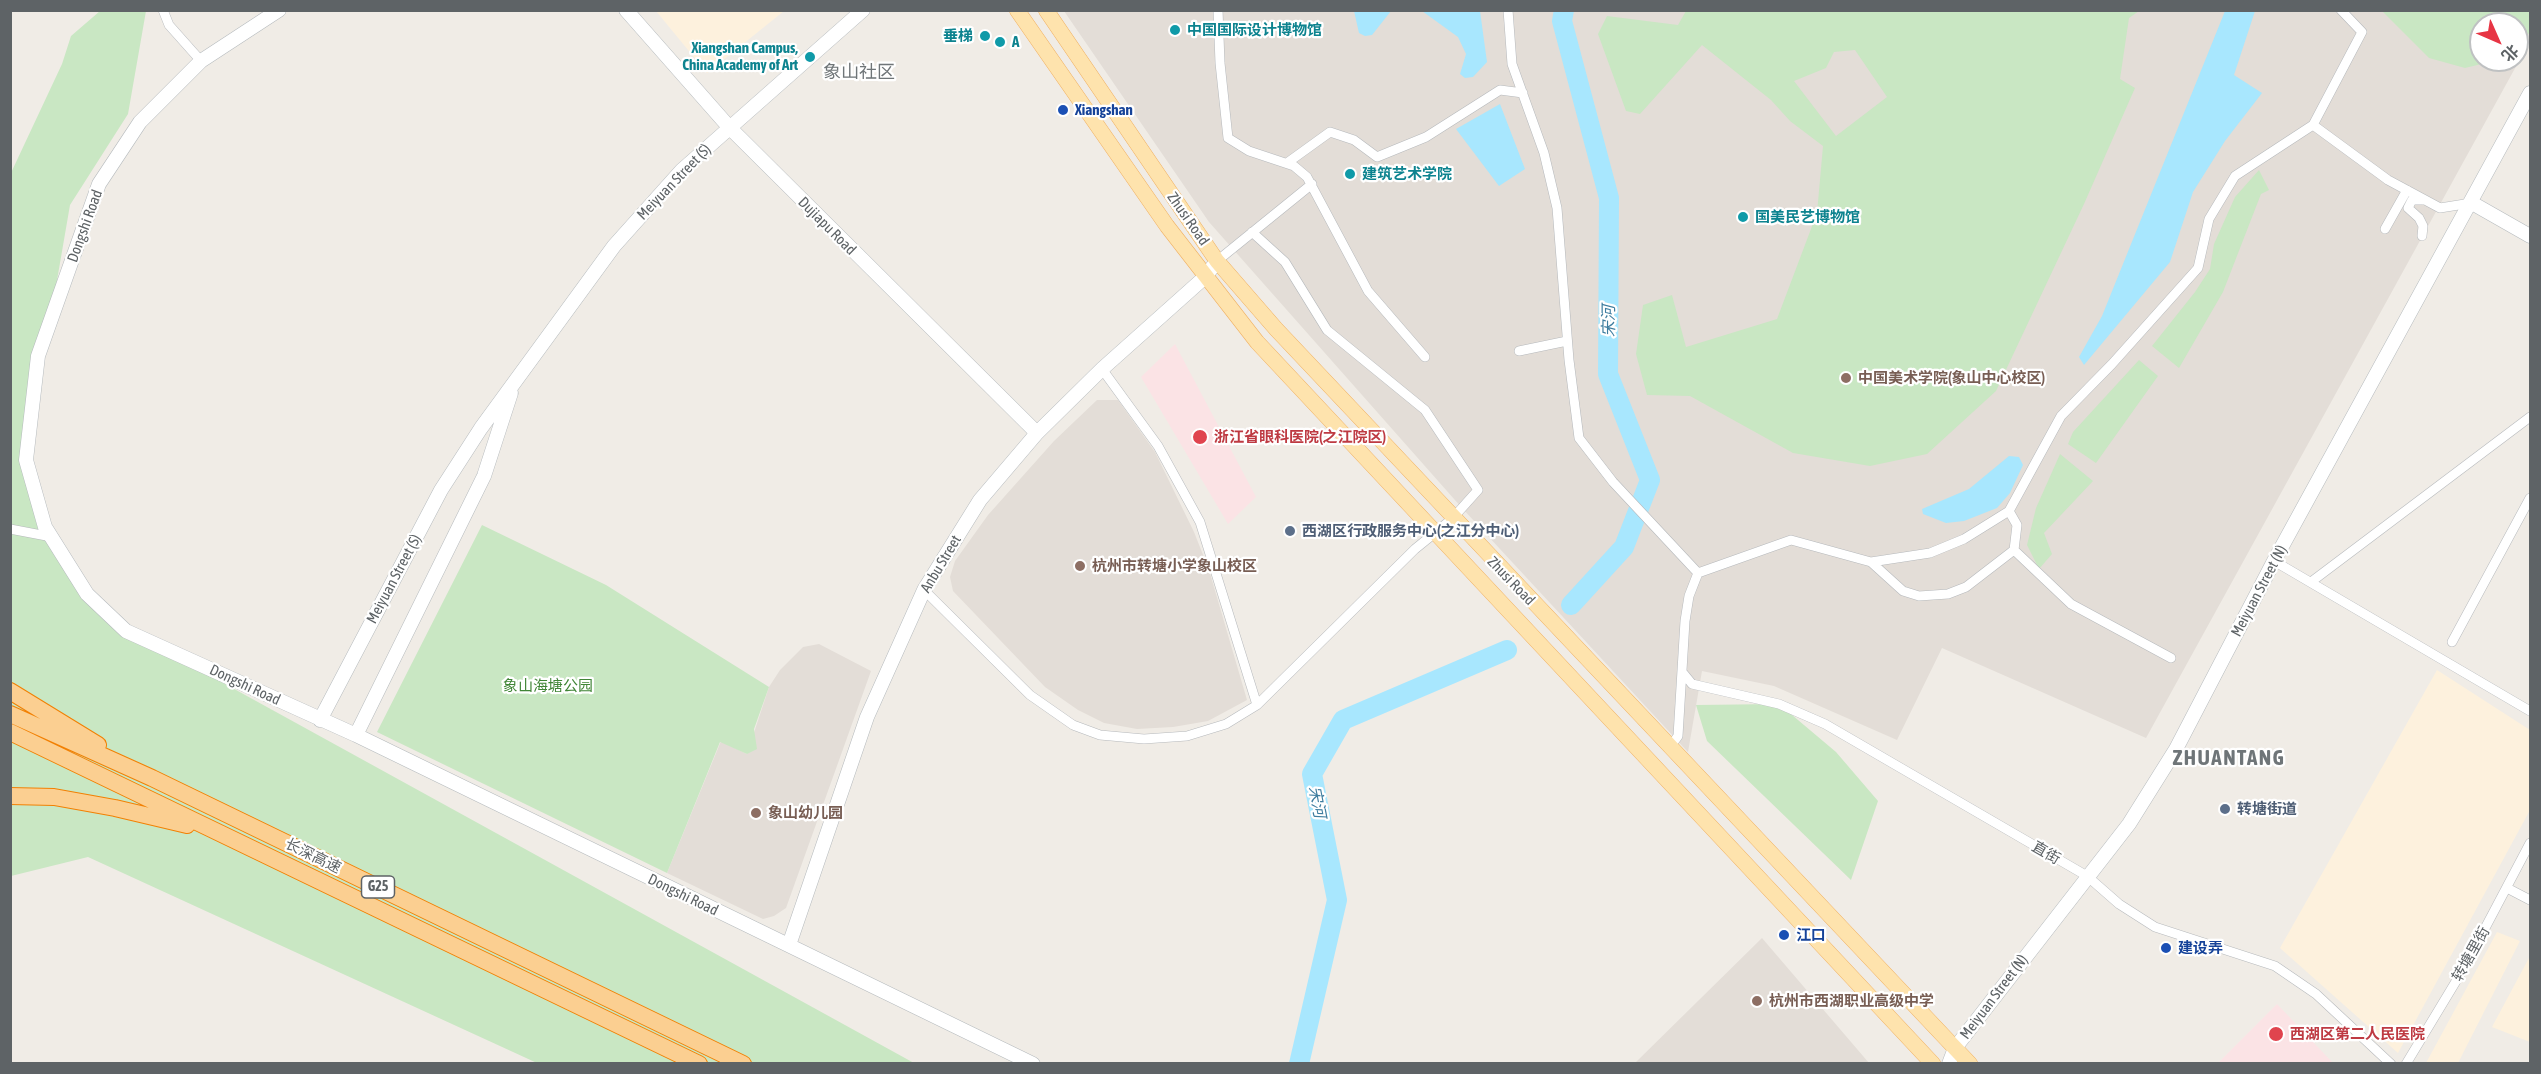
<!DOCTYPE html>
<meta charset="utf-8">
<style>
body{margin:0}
#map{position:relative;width:2541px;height:1074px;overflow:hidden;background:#f0ece6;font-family:"Asap Condensed","Noto Sans SC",sans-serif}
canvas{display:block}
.frame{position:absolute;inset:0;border:12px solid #5e6366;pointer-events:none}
.north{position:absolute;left:2469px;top:12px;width:60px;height:60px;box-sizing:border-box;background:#fff;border:2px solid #bfc1c2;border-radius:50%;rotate:135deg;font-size:16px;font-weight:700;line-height:24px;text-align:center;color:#5e6366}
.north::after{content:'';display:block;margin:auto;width:21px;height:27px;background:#e73544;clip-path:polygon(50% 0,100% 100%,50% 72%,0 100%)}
</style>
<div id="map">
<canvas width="2541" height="1074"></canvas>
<div class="frame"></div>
<div class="north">北</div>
</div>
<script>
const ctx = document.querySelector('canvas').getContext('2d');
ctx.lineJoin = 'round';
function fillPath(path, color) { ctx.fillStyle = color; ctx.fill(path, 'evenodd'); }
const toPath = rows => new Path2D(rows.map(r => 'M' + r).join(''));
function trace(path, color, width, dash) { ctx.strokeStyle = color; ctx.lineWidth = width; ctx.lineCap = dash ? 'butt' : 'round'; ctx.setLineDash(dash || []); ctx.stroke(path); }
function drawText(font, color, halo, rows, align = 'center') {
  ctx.font = font + ' "Asap Condensed","Noto Sans SC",sans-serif'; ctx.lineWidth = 4.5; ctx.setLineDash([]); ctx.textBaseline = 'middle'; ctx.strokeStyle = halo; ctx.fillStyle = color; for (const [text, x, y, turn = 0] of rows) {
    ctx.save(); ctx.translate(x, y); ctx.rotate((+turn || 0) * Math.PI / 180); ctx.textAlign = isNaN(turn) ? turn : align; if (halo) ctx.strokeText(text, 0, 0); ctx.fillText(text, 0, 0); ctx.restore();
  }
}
fillPath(toPath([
 [656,11,656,10,784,11,707,73],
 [2437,670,2530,730,2530,810,2398,1053,2280,948],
 [2497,932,2520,941,2458,1063,2426,1063],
 [2530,956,2530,1042,2492,1027]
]), '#fdf1dd');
fillPath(toPath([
 [2530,10,2530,41,2146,738,1942,648,1897,740,1774,686,1702,671,1688,752,1462,508,1209,222,1064,11],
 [2481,24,2517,24,2517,60,2481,60],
 [1097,400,1118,400,1155,452,1194,532,1209,570,1247,700,1208,721,1173,727,1137,729,1104,723,1078,710,1045,687,953,591,950,577,955,561,988,515,1054,441],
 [819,644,871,671,786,908,774,916,763,919,667,873,721,741,747,754,769,687,780,670,803,647],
 [1762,938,1869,1063,1635,1063]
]), '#e3ddd7');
fillPath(toPath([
 [1175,344,1256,497,1228,524,1141,377],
 [2277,1004,2333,1063,2218,1063]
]), '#fbe3e5');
fillPath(toPath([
 [100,11,146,11,128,114,70,205,26,460,52,537,87,594,147,641,914,1063,537,1063,88,857,11,876,10,175,62,64,71,36],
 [1686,11,2139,11,2129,18,2120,79,2135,88,2084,204,1996,391,1927,454,1870,466,1793,453,1690,396,1647,395,1636,354,1643,305,1672,295,1686,347,1777,319,1817,213,1823,146,1790,121,1771,100,1702,45,1640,114,1626,111,1598,34,1607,16,1678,25],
 [1855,50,1887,97,1836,136,1794,81,1826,68,1834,52],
 [2382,11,2530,11,2530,32,2517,48,2517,24,2481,24,2481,60,2498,60,2465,68,2429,58],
 [2259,170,2269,190,2261,194,2223,292,2179,368,2152,346,2195,292,2210,269,2214,244,2235,197],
 [2139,360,2158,376,2096,463,2068,444,2073,432],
 [2060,454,2093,481,2044,533,2052,554,2039,569,2027,545,2036,508],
 [482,525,606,585,769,687,754,729,757,749,747,754,720,742,667,873,377,732],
 [1779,704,1836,752,1878,801,1851,880,1707,741,1696,705]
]), '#c9e7c3');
fillPath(toPath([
 [1354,11,1354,10,1391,11,1372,35,1365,36,1359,33],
 [1422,11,1480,11,1487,62,1473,77,1465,78,1460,74,1466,54,1458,37],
 [2225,11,2255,11,2234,75,2262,93,2225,141,2193,192,2170,262,2084,365,2079,357,2102,316],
 [1500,104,1525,169,1499,186,1456,129],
 [2009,456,2019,457,2023,465,2010,493,1997,508,1964,521,1946,523,1923,514,1922,509,1969,489]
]), '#a8e7fe');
trace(toPath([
 [1564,10,1562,21,1609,198,1608,374,1650,480,1624,547,1571,605],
 [1299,1064,1337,900,1312,774,1343,720,1507,650]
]), '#a8e7fe', 20);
const street = toPath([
 [163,10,169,25,201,61],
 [1218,10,1220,63,1228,138,1249,151,1294,166,1307,177,1368,291,1425,357],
 [1508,10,1512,64,1544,153,1557,208,1569,360,1579,438,1613,482,1698,573],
 [2313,125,2388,180,2440,208,2471,203],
 [1287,163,1330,132,1354,140,1377,157,1426,137,1500,90,1523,93],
 [2385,229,2407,190],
 [2422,236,2423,226,2419,218,2408,208,2412,200,2422,200],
 [1217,261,1312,184],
 [1519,351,1567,341],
 [1102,369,1158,446,1200,522,1257,705],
 [10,529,52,537],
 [2014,550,2071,604,2171,658],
 [2274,561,2530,711],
 [1871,562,1903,591,1919,596,1948,594,1966,587,2014,550,2017,525,2009,511],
 [2311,582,2530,417],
 [924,590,1030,695,1073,725,1100,735,1144,739,1187,736,1226,724,1257,705,1415,549,1452,519,1478,490,1425,410,1327,330,1285,262,1252,232],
 [2452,642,2530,498],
 [1683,673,1692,684,1779,704,1825,724,2087,876,2119,904,2155,927,2275,966,2316,994,2391,1064],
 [1670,747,1678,736,1685,621,1689,596,1698,573,1791,540,1871,562,1930,553,1964,539,2009,511,2061,416,2112,364,2198,268,2209,219,2235,176,2313,125,2362,32,2341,10],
 [2507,888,2530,900],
 [2406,1064,2464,968,2530,843]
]);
const secondary = toPath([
 [279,10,201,61,140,122,99,184,38,356,26,460,45,527,87,594,126,631,356,735,1033,1064],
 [626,10,729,127,1037,433],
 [2472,203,2530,236],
 [320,720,441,490,481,428,614,246,682,170,863,10],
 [356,735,484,476,511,393],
 [789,945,867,717,924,590,980,500,1037,433,1102,369,1205,277,1217,261],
 [1949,1064,1955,1048,2129,824,2176,749,2274,561,2530,93]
]);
const primary = toPath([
 [1017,10,1167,226,1257,342,1933,1064],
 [1046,10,1217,261,1276,329,1970,1064]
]);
const highway = toPath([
 [10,691,98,745],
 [10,714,152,778,743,1064],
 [10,732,699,1064],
 [10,796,54,797,115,808,187,825]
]);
trace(street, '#b6b9bc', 10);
trace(secondary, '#b5babd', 15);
trace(primary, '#f0af5f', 16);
trace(highway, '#f28003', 18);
trace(street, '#fff', 9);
trace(secondary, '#fff', 14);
trace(primary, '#fee3ad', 15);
trace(highway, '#fbcf91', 16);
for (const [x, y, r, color] of [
 [1175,30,6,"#0f9aa8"],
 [985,36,6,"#0f9aa8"],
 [1000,42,6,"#0f9aa8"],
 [810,57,6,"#0f9aa8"],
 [1063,110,6,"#1a4fb4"],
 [1350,174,6,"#0f9aa8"],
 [1743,217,6,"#0f9aa8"],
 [1846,378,6,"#8d6e63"],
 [1200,437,8,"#e0444e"],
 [1290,531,6,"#5c6f8a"],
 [1080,566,6,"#8d6e63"],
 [2225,809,6,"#5c6f8a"],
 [756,813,6,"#8d6e63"],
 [1784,935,6,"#1a4fb4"],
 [2166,948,6,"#1a4fb4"],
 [1757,1001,6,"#8d6e63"],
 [2276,1034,8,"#e0444e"]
]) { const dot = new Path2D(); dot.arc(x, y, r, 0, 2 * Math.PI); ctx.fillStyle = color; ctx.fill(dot); trace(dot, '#fff', 2); }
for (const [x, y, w] of [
 [378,887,33]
]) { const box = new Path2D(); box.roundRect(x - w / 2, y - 11, w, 22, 4.5); ctx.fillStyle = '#fff'; ctx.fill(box); trace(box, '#5e6366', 1.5); }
drawText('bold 14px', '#5e6366', null, [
 ["G25",378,887]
]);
drawText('bold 15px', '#0d838f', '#fff', [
 ["中国国际设计博物馆",1187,30],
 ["垂梯",973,36,"right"],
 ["A",1012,42],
 ["Xiangshan Campus,",798,48,"right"],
 ["China Academy of Art",798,65,"right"],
 ["建筑艺术学院",1362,174],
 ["国美民艺博物馆",1755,217]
], 'left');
drawText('bold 15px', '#164399', '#fff', [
 ["Xiangshan",1075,110],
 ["江口",1796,935],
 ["建设弄",2178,948]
], 'left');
drawText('15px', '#5e6366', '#fff', [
 ["Meiyuan Street (S)",674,182,-46],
 ["Zhusi Road",1188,219,55],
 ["Dongshi Road",85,226,-70],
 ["Dujiapu Road",827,226,45],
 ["Anbu Street",941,564,-59],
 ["Meiyuan Street (S)",394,579,-62],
 ["Zhusi Road",1511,581,46],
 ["Meiyuan Street (N)",2259,591,-62],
 ["Dongshi Road",245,685,25],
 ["直街",2046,853,30],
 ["长深高速",313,856,26],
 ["Dongshi Road",683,895,26],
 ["转塘里街",2471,954,-61],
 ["Meiyuan Street (N)",1994,997,-53]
]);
drawText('bold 15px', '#785e54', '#fff', [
 ["中国美术学院(象山中心校区)",1858,378],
 ["杭州市转塘小学象山校区",1092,566],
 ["象山幼儿园",768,813],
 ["杭州市西湖职业高级中学",1769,1001]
], 'left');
drawText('bold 15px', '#be3a42', '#fff', [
 ["浙江省眼科医院(之江院区)",1214,437],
 ["西湖区第二人民医院",2290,1034]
], 'left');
drawText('bold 15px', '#4e5e75', '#fff', [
 ["西湖区行政服务中心(之江分中心)",1302,531],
 ["转塘街道",2237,809]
], 'left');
drawText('15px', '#408536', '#fff', [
 ["象山海塘公园",548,686]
]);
drawText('italic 16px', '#3e7d9f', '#fff', [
 ["宋河",1609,321,-90],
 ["宋河",1317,802,79]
]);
drawText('18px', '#6f7578', '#fff', [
 ["象山社区",859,72]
]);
ctx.letterSpacing = '1.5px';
drawText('bold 21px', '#6f7578', '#fff', [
 ["ZHUANTANG",2229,758]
]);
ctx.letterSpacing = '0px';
</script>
